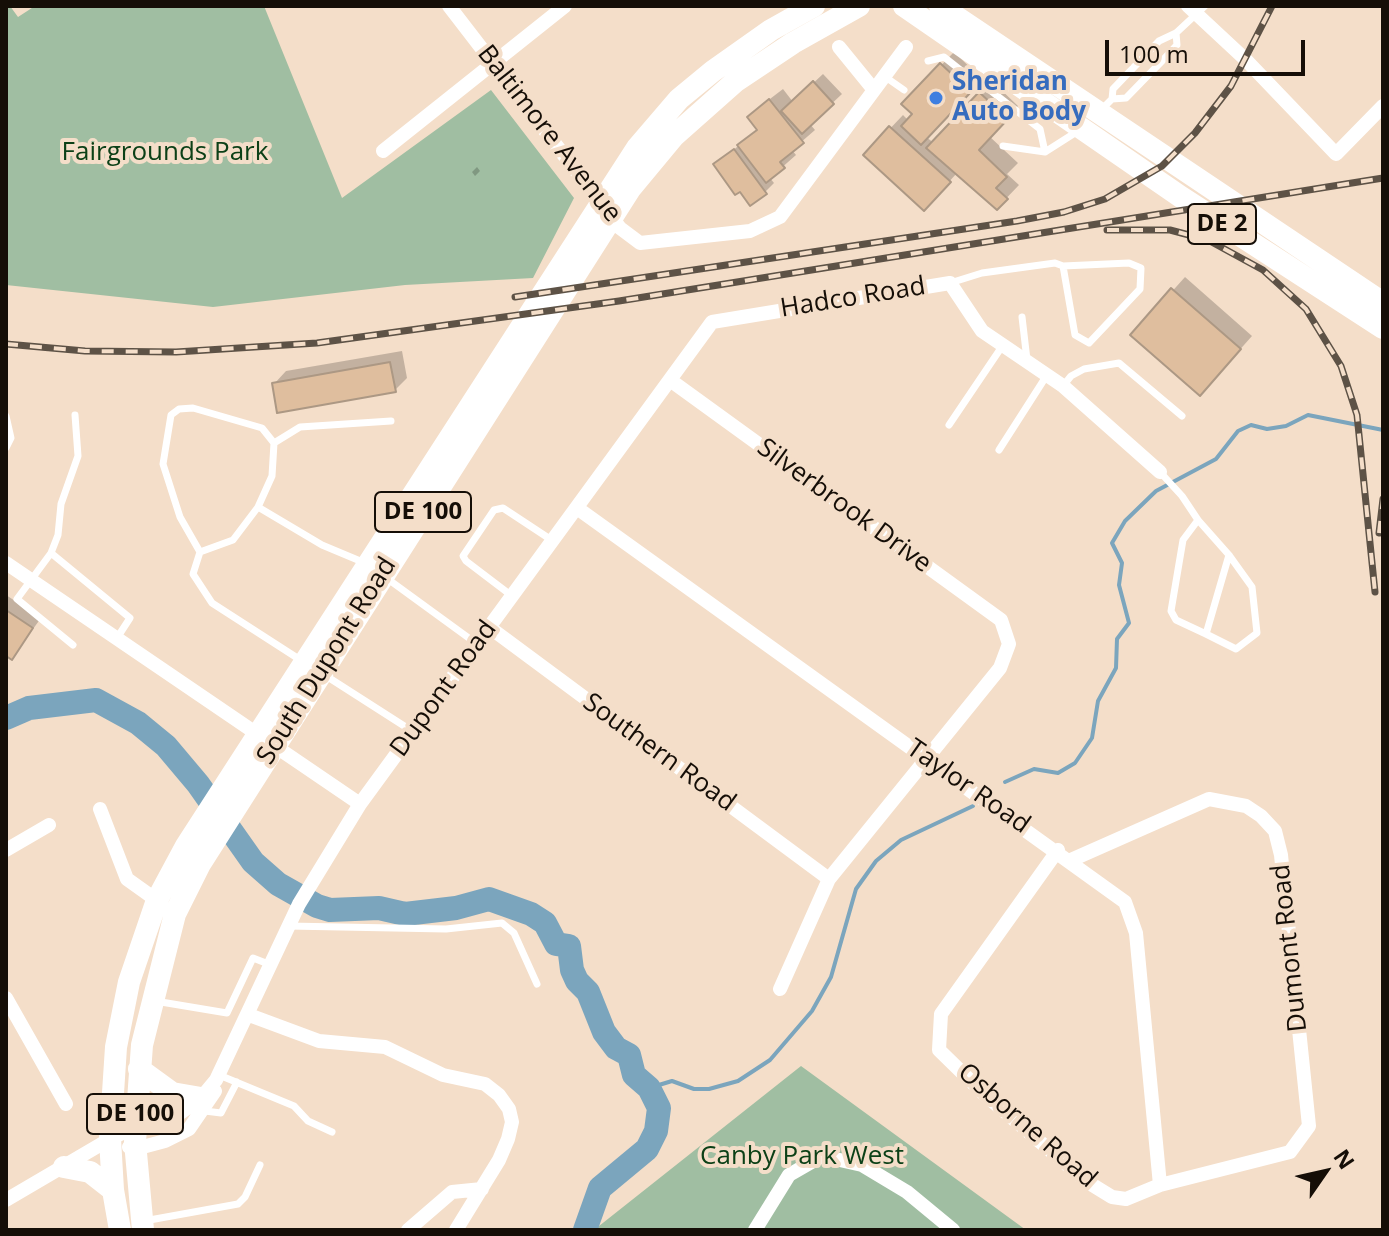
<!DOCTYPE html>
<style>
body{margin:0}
#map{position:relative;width:1389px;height:1236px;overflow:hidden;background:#f4dec9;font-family:"Open Sans",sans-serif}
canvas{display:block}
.frame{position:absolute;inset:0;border:8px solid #150e07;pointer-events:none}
.north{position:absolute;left:1285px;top:1132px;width:80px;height:80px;-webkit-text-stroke:6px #f4dec9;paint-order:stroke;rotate:56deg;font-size:22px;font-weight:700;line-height:32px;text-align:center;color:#150e07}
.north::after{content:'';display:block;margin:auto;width:28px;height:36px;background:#150e07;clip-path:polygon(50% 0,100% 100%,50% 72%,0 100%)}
.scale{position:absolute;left:1105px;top:40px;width:200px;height:36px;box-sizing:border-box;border:4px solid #150e07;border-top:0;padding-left:10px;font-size:24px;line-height:28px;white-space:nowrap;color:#150e07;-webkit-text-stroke:6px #f4dec9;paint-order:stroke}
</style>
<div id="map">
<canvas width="1389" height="1236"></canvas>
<div class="frame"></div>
<div class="north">N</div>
<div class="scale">100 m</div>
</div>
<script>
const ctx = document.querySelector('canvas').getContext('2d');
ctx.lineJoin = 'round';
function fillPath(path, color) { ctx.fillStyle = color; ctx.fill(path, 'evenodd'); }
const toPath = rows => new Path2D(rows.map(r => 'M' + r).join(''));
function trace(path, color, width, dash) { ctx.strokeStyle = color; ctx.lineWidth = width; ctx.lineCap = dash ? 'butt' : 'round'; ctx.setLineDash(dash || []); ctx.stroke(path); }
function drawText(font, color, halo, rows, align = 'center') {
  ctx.font = font + ' "Open Sans",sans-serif'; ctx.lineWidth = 8; ctx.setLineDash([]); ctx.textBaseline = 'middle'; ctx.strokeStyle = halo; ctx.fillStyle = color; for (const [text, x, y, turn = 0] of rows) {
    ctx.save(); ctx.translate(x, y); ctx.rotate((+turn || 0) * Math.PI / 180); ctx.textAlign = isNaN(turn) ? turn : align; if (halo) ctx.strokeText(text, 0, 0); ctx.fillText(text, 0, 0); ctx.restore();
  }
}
fillPath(toPath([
 [6,6,10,6,18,17,35,6,264,6,342,198,491,90,574,198,533,278,405,285,213,307,6,285],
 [801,1066,1026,1230,594,1230]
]), '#a0bea2');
fillPath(toPath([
 [954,52,982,79,926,137,934,143,993,82,1018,106,989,136,1018,163,1007,174,1019,185,997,208,957,173,936,196,865,155,903,115,909,121,915,114,904,104],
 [823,74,842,94,810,124,815,130,792,150,796,155,770,178,774,183,765,192,716,165,758,129,762,105,783,89,793,102],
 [477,167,480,171,475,176,472,172],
 [1185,277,1252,336,1212,381,1133,335],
 [402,351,407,378,395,390,274,384,286,371],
 [6,595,41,618,12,658,6,654]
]), '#0003');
trace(toPath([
 [1005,782,1034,769,1058,773,1075,763,1092,738,1098,701,1116,668,1117,639,1129,623,1119,585,1122,563,1112,543,1125,521,1156,491,1216,459,1238,431,1251,425,1267,429,1286,426,1308,415,1383,430],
 [649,1088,672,1081,694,1089,709,1089,738,1081,770,1060,812,1011,831,977,856,889,876,861,901,840,973,806]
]), '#7ba5bd', 4);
trace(toPath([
 [6,718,29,708,96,700,138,723,166,746,198,784,253,862,278,884,317,906,330,910,379,908,405,914,456,908,489,899,531,914,545,923,556,944,569,946,572,970,577,981,588,992,604,1032,616,1048,629,1055,634,1075,649,1088,659,1108,656,1131,647,1149,600,1188,585,1230]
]), '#7ba5bd', 24);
const building = toPath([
 [940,63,971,92,921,145,901,126,912,114,901,104,940,63],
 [813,81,834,104,802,134,781,111,813,81],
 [979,92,1008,119,979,150,1007,177,996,188,1008,199,997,210,926,148,979,92],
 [769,99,804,143,780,162,785,168,766,183,737,145,757,130,747,117,769,99],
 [889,126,951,182,924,211,863,155,889,126],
 [734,149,767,194,750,206,740,192,735,195,713,164,734,149],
 [1171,288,1241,349,1200,396,1130,335,1171,288],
 [390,362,396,392,277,413,272,383,390,362],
 [6,610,33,628,12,660,6,656,6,610]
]);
fillPath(building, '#dfbe9e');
trace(building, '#ac9884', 2);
trace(toPath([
 [928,61,944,57,973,80],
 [884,76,904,90],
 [991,91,1040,129,1045,152],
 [1112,99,1113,89,1159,41,1176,33,1205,6],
 [1102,109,1112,99,1126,98,1162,61,1177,45,1176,33],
 [1003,146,1045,152,1078,131],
 [950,283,982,273,1055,263,1063,266,1075,335,1089,343,1140,289,1141,268,1129,263,1063,266],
 [1022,317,1027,360],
 [1063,386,1071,376,1084,369,1119,363,1182,416],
 [6,416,11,438,6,448],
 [949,425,1003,345],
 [274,443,300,427,391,421],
 [999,450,1047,375],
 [1160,472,1182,496,1198,520,1229,555,1252,587,1257,633,1236,649,1206,634,1229,555],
 [1198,520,1183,540,1171,611,1176,620,1206,634],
 [200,552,180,517,163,464,171,415,179,409,193,408,262,428,274,443,272,476,258,507],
 [51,553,130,618,117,638],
 [385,577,477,644],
 [512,596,466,561,463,556,494,510,503,508,553,541],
 [73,645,17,599,51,553,58,535,61,504,78,456,75,415],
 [302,661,212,603,193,574,200,552,233,540,258,507,322,545,365,563],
 [323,674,412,731],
 [288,926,446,929,502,923,514,933,537,984],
 [155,1001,227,1013,253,958,271,965],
 [219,1075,294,1106,308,1121,332,1132],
 [205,1111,221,1113,237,1082],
 [144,1221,238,1204,245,1197,260,1165]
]), '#fff', 7);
trace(toPath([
 [449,6,620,228,640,243,750,231,780,217,906,47],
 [1188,6,1246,60,1336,154,1383,106],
 [839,47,874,90],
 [383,151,565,6],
 [670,380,1001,620,1009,644,1000,668,829,879,780,989],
 [577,508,1125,902,1136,933,1160,1185],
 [6,563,360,804],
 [489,627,829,879],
 [100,809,127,879,162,904],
 [6,850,49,825],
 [1058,850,941,1014,939,1050,984,1094,1086,1181,1112,1197,1126,1199,1160,1185,1290,1152,1309,1126,1281,855,1275,831,1261,816,1246,806,1209,799,1071,860],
 [6,998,66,1104],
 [249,1015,319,1041,385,1047,443,1075,485,1084,499,1095,509,1109,512,1122,508,1139,499,1160,456,1230],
 [129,1147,135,1149,165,1141,189,1129,215,1091],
 [6,1200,110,1139,135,1127,176,1116,201,1098,216,1080,299,904,360,804,712,322,950,283,982,331,1063,386,1160,472],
 [408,1230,452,1192,482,1189],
 [755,1230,789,1175,822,1156,862,1165,907,1192,953,1230]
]), '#fff', 14);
trace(toPath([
 [904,6,1181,197,1383,328],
 [940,6,1383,303],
 [139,1069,172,1093,201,1098],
 [64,1167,90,1172,113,1190],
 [120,1230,113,1190,110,1139,116,1047,129,982,157,900,186,846,637,148,679,99,713,71,771,30,814,6],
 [143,1230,135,1142,142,1045,175,914,200,864,630,189,674,136,736,81,793,43,859,6]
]), '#fff', 22);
const rail = toPath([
 [1107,230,1170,230,1208,240,1263,270,1306,309,1341,366,1357,415,1375,592],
 [515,297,1017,221,1064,212,1105,199,1162,166,1195,133,1231,86,1272,6],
 [6,344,85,351,176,352,317,343,619,301,1383,178],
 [1379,533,1383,499]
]);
trace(rail, '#5d5246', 7);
trace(rail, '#f4dec9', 4, [12]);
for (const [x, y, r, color] of [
 [936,98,8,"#3f7fe0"]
]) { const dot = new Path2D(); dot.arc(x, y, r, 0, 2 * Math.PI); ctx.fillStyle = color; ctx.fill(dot); trace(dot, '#f4dec9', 3); }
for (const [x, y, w] of [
 [1222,224,68],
 [423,512,96],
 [135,1114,96]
]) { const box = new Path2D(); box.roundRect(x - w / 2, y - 20, w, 40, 6); ctx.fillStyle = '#f4dec9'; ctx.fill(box); trace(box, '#150e07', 2); }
drawText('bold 24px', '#150e07', null, [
 ["DE 2",1222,224],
 ["DE 100",423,512],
 ["DE 100",135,1114]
]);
drawText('bold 26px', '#366cbe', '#f4dec9', [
 ["Sheridan",952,83],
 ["Auto Body",952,113]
], 'left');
drawText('26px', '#150e07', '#f4dec9', [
 ["Baltimore Avenue",549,134,52],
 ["Hadco Road",853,298,-9],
 ["Silverbrook Drive",844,506,36],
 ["South Dupont Road",327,661,-58],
 ["Dupont Road",444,689,-54],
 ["Southern Road",659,753,36],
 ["Taylor Road",968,787,35],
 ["Dumont Road",1290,948,-96],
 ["Osborne Road",1027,1126,41]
]);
drawText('26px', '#0c4017', '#f4dec9', [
 ["Fairgrounds Park",165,153],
 ["Canby Park West",802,1157]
]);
</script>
